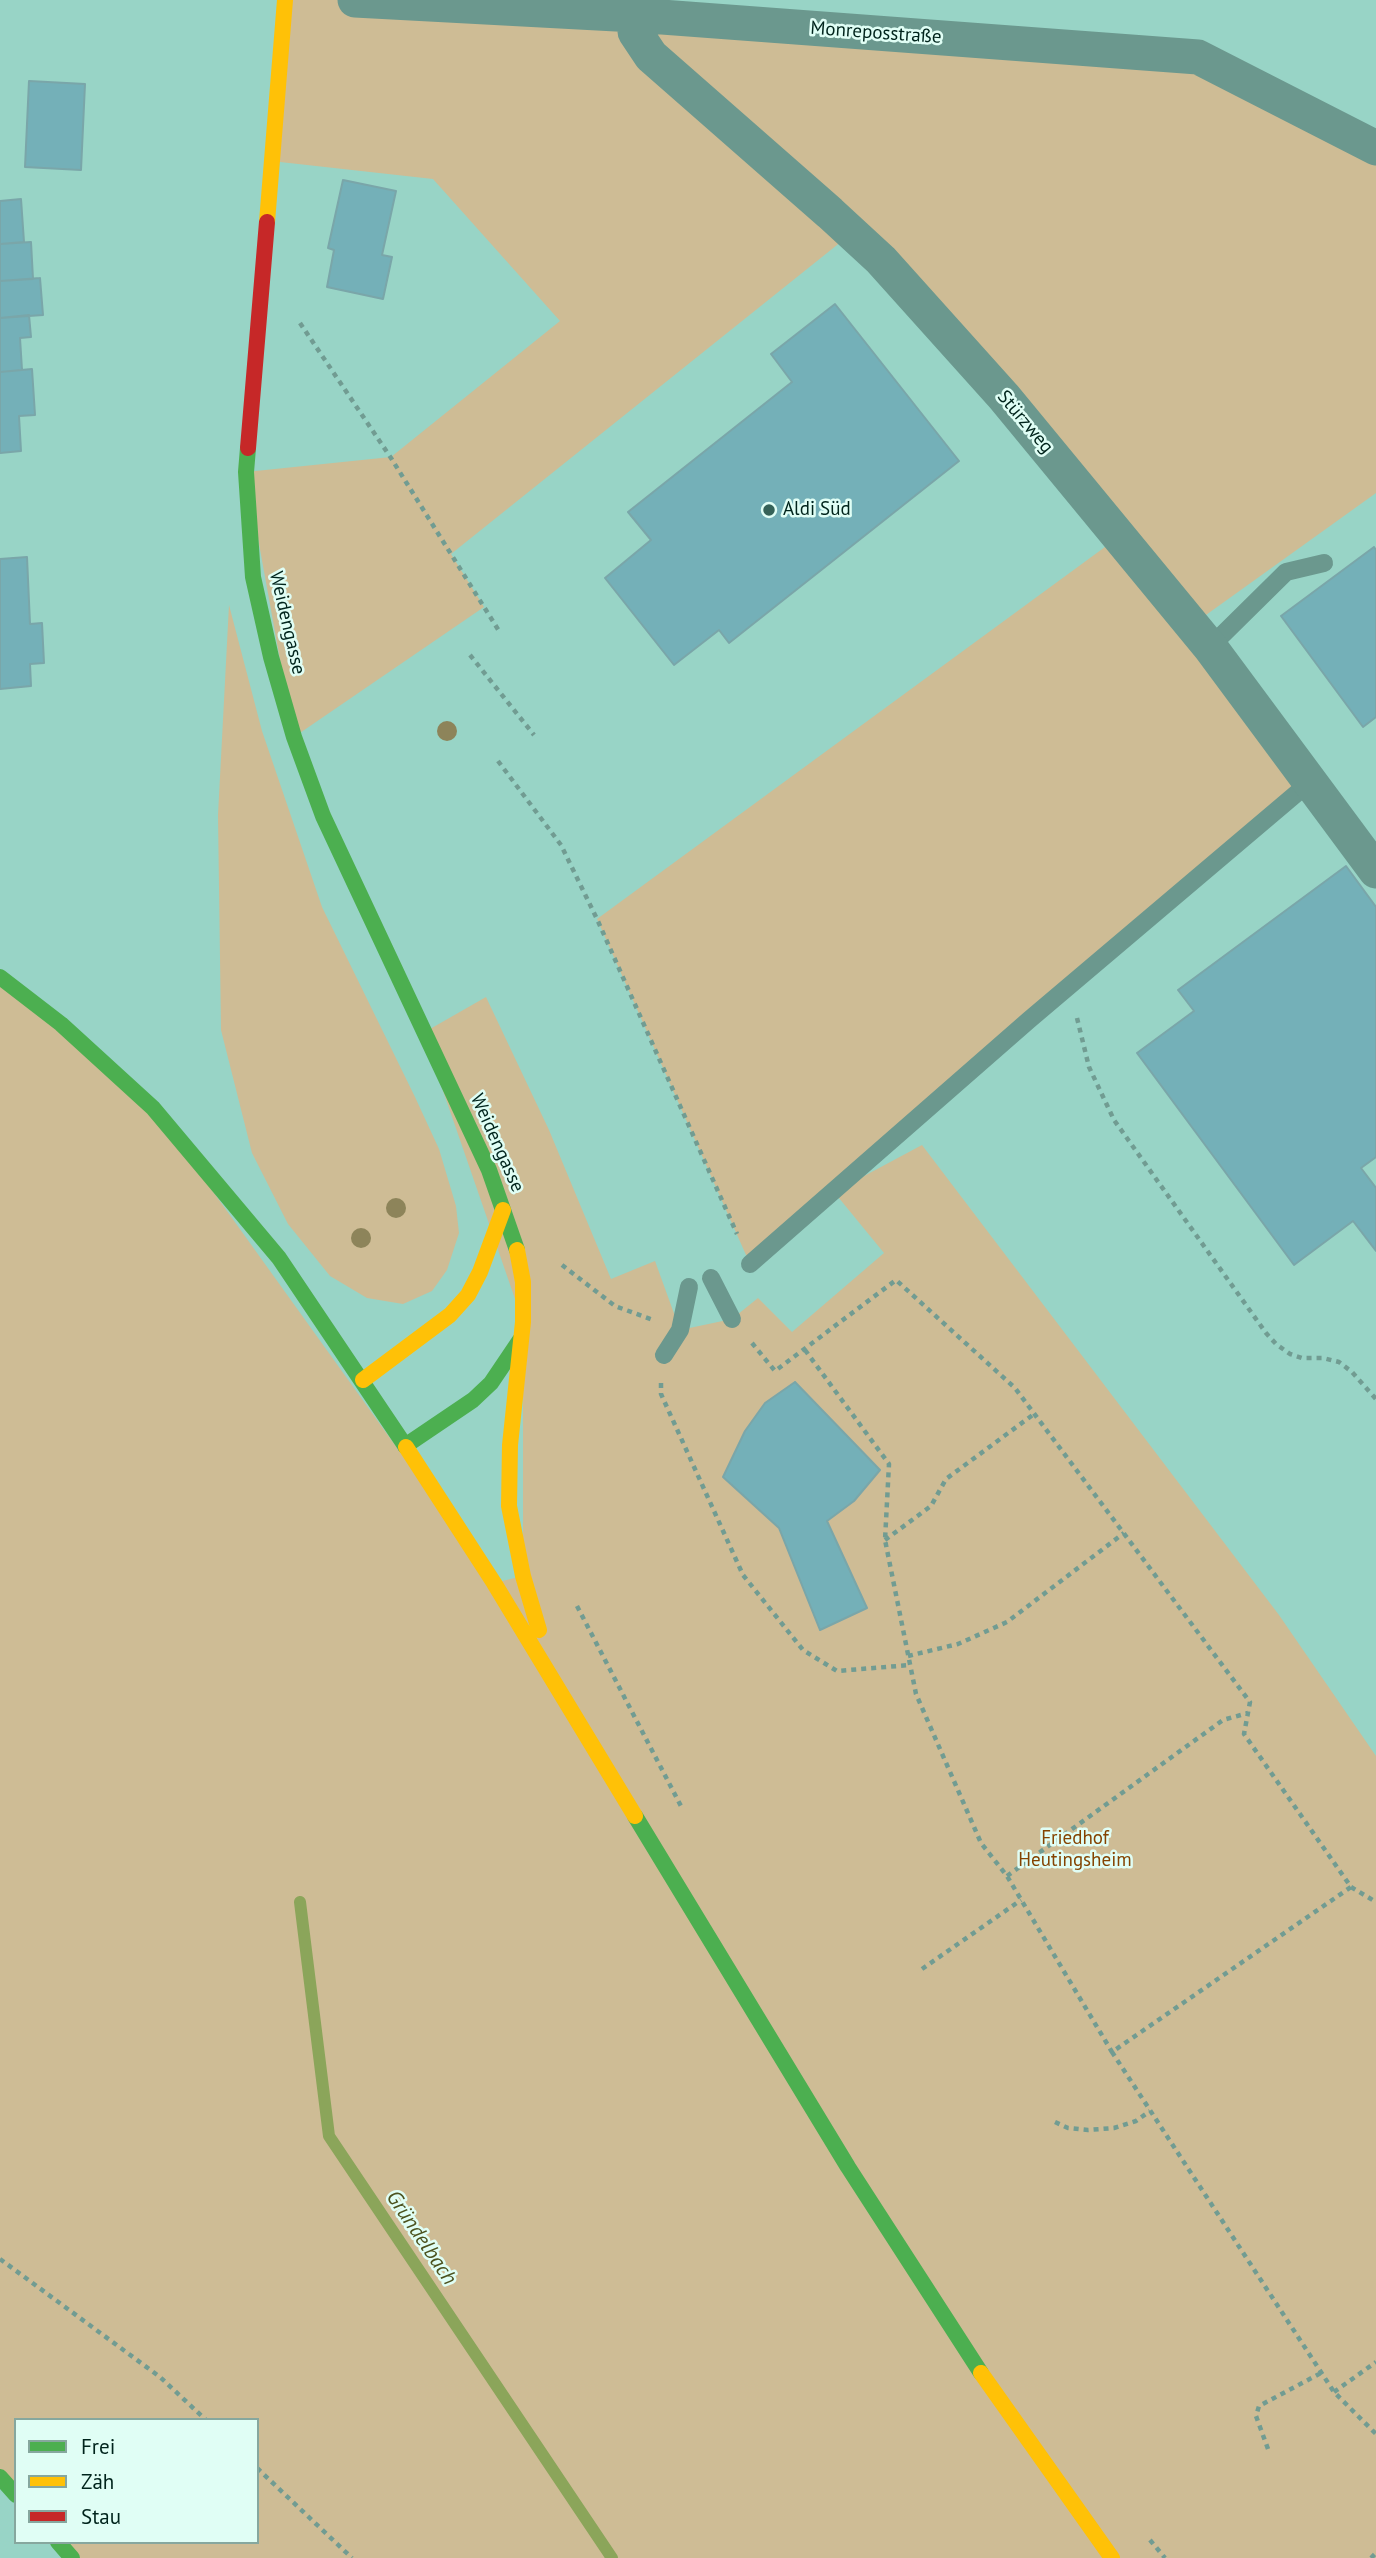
<!DOCTYPE html>
<meta charset="utf-8">
<style>
body{margin:0}
#map{position:relative;width:1376px;height:2558px;overflow:hidden;background:#98d4c6;font-family:"PT Sans",sans-serif}
canvas{display:block}
.legend{position:absolute;left:14px;top:2418px;width:245px;height:126px;box-sizing:border-box;background:#e0fef5;border:2px solid #86a79e;margin:0;padding:9px 12px;list-style:none;font-size:21px;color:#00241c}
.legend li{display:flex;align-items:center;gap:14px;height:35px}
.legend b{width:35px;border:2px solid #86a79e}
</style>
<div id="map">
<canvas width="1376" height="2558"></canvas>
<ul class="legend">
<li><b style="height:9px;background:#4caf50"></b>Frei</li>
<li><b style="height:9px;background:#ffc107"></b>Zäh</li>
<li><b style="height:9px;background:#c62828"></b>Stau</li>
</ul>
</div>
<script>
const ctx = document.querySelector('canvas').getContext('2d');
ctx.lineJoin = 'round';
function fillPath(path, color) { ctx.fillStyle = color; ctx.fill(path, 'evenodd'); }
const toPath = rows => new Path2D(rows.map(r => 'M' + r).join(''));
function trace(path, color, width, dash) { ctx.strokeStyle = color; ctx.lineWidth = width; ctx.lineCap = dash ? 'butt' : 'round'; ctx.setLineDash(dash || []); ctx.stroke(path); }
function drawText(font, color, halo, rows, align = 'center') {
  ctx.font = font + ' "PT Sans",sans-serif'; ctx.lineWidth = 5; ctx.setLineDash([]); ctx.textBaseline = 'middle'; ctx.strokeStyle = halo; ctx.fillStyle = color; for (const [text, x, y, turn = 0] of rows) {
    ctx.save(); ctx.translate(x, y); ctx.rotate((+turn || 0) * Math.PI / 180); ctx.textAlign = isNaN(turn) ? turn : align; if (halo) ctx.strokeText(text, 0, 0); ctx.fillText(text, 0, 0); ctx.restore();
  }
}
fillPath(toPath([
 [285,0,355,0,1198,57,1376,148,1376,493,1192,625,1310,782,838,1190,922,1145,1279,1615,1376,1756,1376,2558,72,2558,58,2542,257,2542,257,2420,16,2420,16,2495,0,2477,0,979,153,1108,494,1583,523,1576,523,1322,423,1033,486,997,549,1130,611,1279,655,1261,680,1330,732,1319,758,1298,792,1332,884,1253,834,1192,750,1264,597,919,1120,536,852,233,451,554,484,607,294,737,246,472,391,457,560,321,433,179,271,161],
 [229,605,262,731,322,907,415,1097,439,1149,456,1206,459,1233,447,1270,432,1291,403,1304,367,1298,330,1276,288,1224,252,1153,221,1030,218,815]
]), '#cebc95');
trace(toPath([
 [300,1902,329,2136,612,2558]
]), '#8ba55a', 12);
const building = toPath([
 [29,81,85,84,81,170,25,167,29,81],
 [343,180,396,191,382,255,392,257,383,299,327,287,334,250,328,248,343,180],
 [21,199,24,242,0,244,0,201,21,199],
 [31,242,33,279,0,281,0,244,31,242],
 [40,278,43,315,0,318,0,281,40,278],
 [835,304,959,461,729,643,719,630,674,665,605,578,651,540,628,512,792,382,771,354,835,304],
 [29,315,31,337,20,338,22,370,0,372,0,318,29,315],
 [32,369,35,415,19,416,21,451,0,453,0,372,32,369],
 [1374,547,1376,550,1376,717,1363,727,1281,616,1374,547],
 [27,557,30,624,42,623,44,663,30,664,31,686,0,689,0,559,27,557],
 [1346,866,1376,907,1376,1157,1361,1168,1376,1188,1376,1251,1353,1221,1294,1265,1137,1053,1194,1011,1178,990,1346,866],
 [795,1382,880,1470,854,1501,827,1521,867,1608,820,1630,779,1528,723,1477,745,1431,765,1403,795,1382]
]);
fillPath(building, '#74b0b8');
trace(building, '#7aa6a9', 2);
trace(toPath([
 [300,323,391,458,499,631],
 [470,655,534,735],
 [498,761,561,845,597,919,737,1234],
 [1077,1018,1089,1067,1114,1120,1266,1333,1276,1344,1290,1354,1302,1358,1323,1358,1339,1362,1352,1372,1376,1399],
 [562,1265,615,1306,653,1320],
 [752,1343,775,1371,896,1280,1015,1388,1250,1702,1244,1734,1351,1887,1112,2052,1334,2392,1376,2434],
 [805,1350,889,1464,885,1540,916,1694,981,1843,1007,1876,1112,2052],
 [661,1383,661,1394,743,1575,803,1650,837,1671,910,1665],
 [885,1540,931,1506,946,1479,1034,1414],
 [577,1606,683,1810],
 [908,1656,958,1644,1007,1622,1124,1533],
 [1007,1876,1223,1720,1248,1713],
 [1351,1887,1376,1902],
 [922,1969,1021,1900],
 [1055,2122,1068,2128,1088,2130,1114,2128,1136,2121,1150,2111],
 [0,2259,160,2377,206,2420],
 [1334,2392,1376,2362],
 [1268,2449,1256,2416,1259,2406,1321,2373],
 [257,2468,352,2558],
 [1150,2540,1165,2558],
 [1371,2558,1376,2553]
]), '#719c92', 4.5, [5, 5]);
trace(toPath([
 [1210,647,1286,572,1324,563],
 [750,1264,1029,1020,1310,782],
 [711,1278,732,1319],
 [664,1355,680,1330,689,1287]
]), '#6b988e', 18);
trace(toPath([
 [355,0,635,15,1198,57,1376,148],
 [635,15,635,32,651,56,830,213,881,260,1004,397,1210,647,1376,871]
]), '#6b988e', 35);
trace(toPath([
 [248,448,246,472,253,577,271,657,294,737,323,816,489,1170,517,1250],
 [0,977,61,1024,153,1108,279,1258,406,1447],
 [405,1446,473,1400,491,1383,520,1340],
 [635,1816,848,2167,981,2373],
 [0,2477,16,2495],
 [58,2542,72,2558]
]), '#4caf50', 16);
trace(toPath([
 [267,222,285,0],
 [517,1250,523,1282,523,1322,510,1445,509,1506,523,1576,539,1630],
 [363,1380,450,1315,468,1295,480,1272,503,1210],
 [406,1447,494,1583,635,1816],
 [981,2373,1112,2558]
]), '#ffc107', 16);
trace(toPath([
 [248,448,267,222]
]), '#c62828', 16);
ctx.fillStyle = '#8d845a';
for (const [x, y] of [
 [447,731],
 [396,1208],
 [361,1238]
]) { ctx.beginPath(); ctx.arc(x, y, 10, 0, 2 * Math.PI); ctx.fill(); }
for (const [x, y, r, color] of [
 [769,510,7,"#356258"]
]) { const dot = new Path2D(); dot.arc(x, y, r, 0, 2 * Math.PI); ctx.fillStyle = color; ctx.fill(dot); trace(dot, '#e0fef5', 2.5); }
drawText('19px', '#00241c', '#e0fef5', [
 ["Monreposstraße",876,33,4],
 ["Stürzweg",1025,422,50],
 ["Weidengasse",287,623,77],
 ["Weidengasse",497,1143,66]
]);
drawText('19px', '#00241c', '#e0fef5', [
 ["Aldi Süd",783,510]
], 'left');
drawText('19px', '#844301', '#e0fef5', [
 ["Friedhof",1075,1839],
 ["Heutingsheim",1075,1861]
]);
drawText('italic 21px', '#4b521e', '#e0fef5', [
 ["Gründelbach",421,2238,56]
]);
</script>
